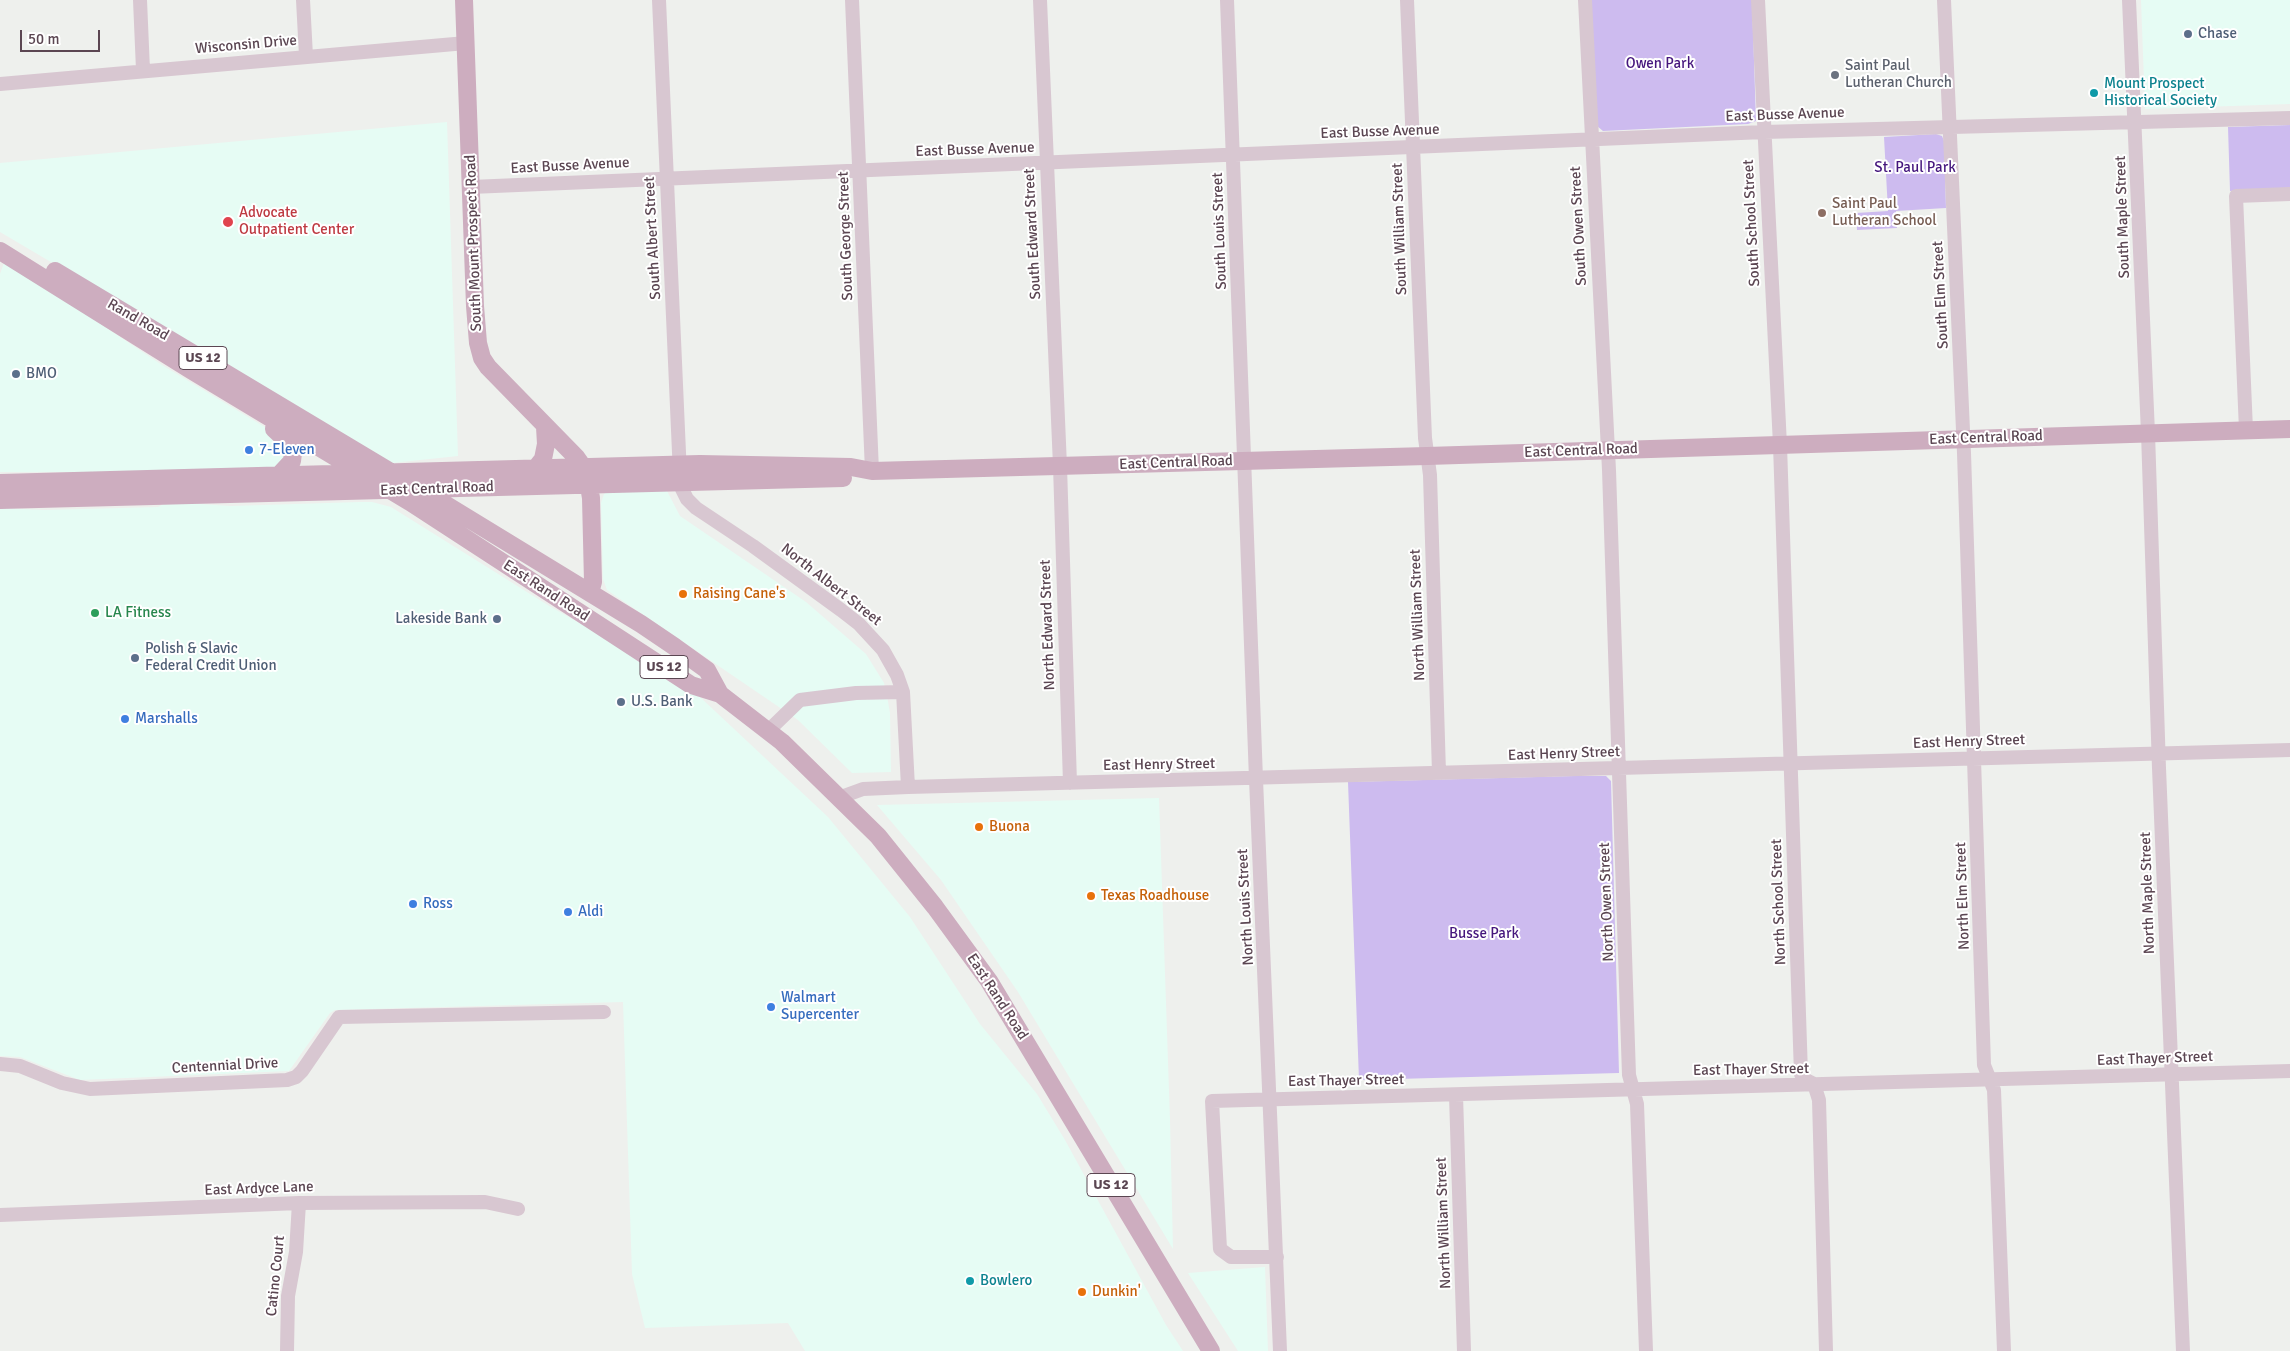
<!DOCTYPE html>
<style>
body{margin:0}
#map{position:relative;width:2290px;height:1351px;overflow:hidden;background:#eef0ed;font-family:Signika,sans-serif}
canvas{display:block}
.scale{position:absolute;left:20px;top:30px;width:80px;height:22px;box-sizing:border-box;border:2px solid #5b4652;border-top:0;padding-left:6px;font-size:15px;line-height:18px;white-space:nowrap;color:#5b4652;-webkit-text-stroke:4px #fff;paint-order:stroke}
</style>
<div id="map">
<canvas width="2290" height="1351"></canvas>
<div class="scale">50 m</div>
</div>
<script>
const ctx = document.querySelector('canvas').getContext('2d');
ctx.lineJoin = 'round';
function fillPath(path, color) { ctx.fillStyle = color; ctx.fill(path, 'evenodd'); }
const toPath = rows => new Path2D(rows.map(r => 'M' + r).join(''));
function trace(path, color, width, dash) { ctx.strokeStyle = color; ctx.lineWidth = width; ctx.lineCap = dash ? 'butt' : 'round'; ctx.setLineDash(dash || []); ctx.stroke(path); }
function drawText(font, color, halo, rows, align = 'center') {
  ctx.font = font + ' Signika,sans-serif'; ctx.lineWidth = 4; ctx.setLineDash([]); ctx.textBaseline = 'middle'; ctx.strokeStyle = halo; ctx.fillStyle = color; for (const [text, x, y, turn = 0] of rows) {
    ctx.save(); ctx.translate(x, y); ctx.rotate((+turn || 0) * Math.PI / 180); ctx.textAlign = isNaN(turn) ? turn : align; if (halo) ctx.strokeText(text, 0, 0); ctx.fillText(text, 0, 0); ctx.restore();
  }
}
fillPath(toPath([
 [2141,0,2290,0,2290,104,2145,109],
 [447,122,458,456,392,463,0,232,0,163],
 [5,260,162,365,273,432,287,454,278,466,273,467,115,472,0,472,0,274],
 [666,489,680,516,806,602,866,654,884,683,887,696,890,713,891,772,852,773,798,720,607,590,603,579,601,503,604,494,608,491],
 [167,502,231,506,360,502,372,502,391,507,551,607,613,642,701,698,828,817,910,917,980,1024,1037,1094,1065,1140,1166,1325,1183,1351,805,1351,788,1323,645,1328,632,1274,623,1002,335,1010,330,1013,289,1071,80,1080,20,1057,0,1056,0,508,45,510,158,507],
 [1159,798,1170,1120,1173,1249,1018,992,941,880,877,805],
 [1265,1267,1268,1351,1238,1351,1188,1273]
]), '#e6fcf4');
fillPath(toPath([
 [1591,0,1752,0,1756,121,1748,124,1603,131,1597,126],
 [2290,125,2290,189,2230,191,2228,127],
 [1936,134,1942,136,1944,141,1946,208,1896,211,1897,228,1857,230,1856,213,1888,211,1884,137],
 [1574,776,1606,776,1611,781,1619,1073,1359,1080,1348,782]
]), '#cdbbef');
trace(toPath([
 [140,0,143,70],
 [303,0,306,56],
 [659,0,680,475,682,489,687,499,696,508,753,546,841,610,859,624,883,650,897,675,903,692,908,787],
 [852,0,872,471],
 [1040,0,1060,466,1070,783],
 [1227,0,1256,779,1280,1351],
 [1407,0,1425,438,1430,475,1439,773],
 [1585,0,1609,470,1629,1075,1637,1104,1646,1351],
 [1758,0,1780,445,1801,1074,1806,1080,1814,1084,1819,1100,1826,1351],
 [1944,0,1964,453,1984,1065,1994,1090,2004,1351],
 [2129,0,2148,433,2159,768,2183,1351],
 [0,84,466,43],
 [471,187,1764,132,2290,118],
 [2246,430,2236,196,2290,194],
 [768,731,800,700,856,693,903,692],
 [841,797,863,789,908,787,2290,750],
 [0,1064,20,1066,62,1083,90,1089,287,1080,296,1077,302,1071,339,1017,604,1012],
 [1456,1095,1464,1351],
 [0,1215,299,1203,485,1202,518,1209],
 [1277,1257,1231,1257,1220,1249,1212,1101,2290,1071],
 [287,1351,288,1296,296,1252,299,1203]
]), '#d8c7d1', 14);
trace(toPath([
 [464,0,475,306,478,343,482,358,488,367,576,457,583,467,589,486,591,498,593,582,590,593],
 [0,251,191,370,410,502,691,685,720,694,782,742,878,836,935,907,989,981,1211,1351],
 [55,271,389,471],
 [274,429,291,445,293,453,292,461,280,474],
 [535,469,543,459,546,444,545,427],
 [0,483,700,464,851,467,872,471,1427,456,2290,429],
 [420,489,641,624,675,647,707,670,720,694],
 [0,500,843,478]
]), '#cdadbf', 18);
for (const [x, y, r, color] of [
 [2188,34,5,"#5c6f8a"],
 [1835,75,5,"#6b7280"],
 [2094,93,5,"#0f9aa8"],
 [1822,213,5,"#8d6e63"],
 [228,222,6,"#e0444e"],
 [16,374,5,"#5c6f8a"],
 [249,450,5,"#3f7fe0"],
 [683,594,5,"#e8710a"],
 [95,613,5,"#2e9e5b"],
 [497,619,5,"#5c6f8a"],
 [135,658,5,"#5c6f8a"],
 [621,702,5,"#5c6f8a"],
 [125,719,5,"#3f7fe0"],
 [979,827,5,"#e8710a"],
 [1091,896,5,"#e8710a"],
 [413,904,5,"#3f7fe0"],
 [568,912,5,"#3f7fe0"],
 [771,1007,5,"#3f7fe0"],
 [970,1281,5,"#0f9aa8"],
 [1082,1292,5,"#e8710a"]
]) { const dot = new Path2D(); dot.arc(x, y, r, 0, 2 * Math.PI); ctx.fillStyle = color; ctx.fill(dot); trace(dot, '#fff', 2); }
for (const [x, y, w] of [
 [203,358,48],
 [664,667,48],
 [1111,1185,48]
]) { const box = new Path2D(); box.roundRect(x - w / 2, y - 11.5, w, 23, 4); ctx.fillStyle = '#fff'; ctx.fill(box); trace(box, '#5b4652', 1); }
drawText('bold 14px', '#5b4652', null, [
 ["US 12",203,358],
 ["US 12",664,667],
 ["US 12",1111,1185]
]);
drawText('15px', '#4e5e75', '#fff', [
 ["Chase",2198,34],
 ["BMO",26,374],
 ["Lakeside Bank",487,619,"right"],
 ["Polish & Slavic",145,649],
 ["Federal Credit Union",145,666],
 ["U.S. Bank",631,702]
], 'left');
drawText('15px', '#5b4652', '#fff', [
 ["Wisconsin Drive",246,45,-5],
 ["East Busse Avenue",1785,115,-2],
 ["East Busse Avenue",1380,132,-2],
 ["East Busse Avenue",975,150,-2],
 ["East Busse Avenue",570,166,-3],
 ["South Maple Street",2123,217,-92],
 ["South School Street",1752,223,-93],
 ["South Owen Street",1579,226,-93],
 ["South William Street",1400,229,-92],
 ["South Louis Street",1220,231,-92],
 ["South Edward Street",1033,234,-93],
 ["South George Street",846,236,-92],
 ["South Albert Street",653,238,-93],
 ["South Mount Prospect Road",474,243,-92],
 ["South Elm Street",1941,295,-93],
 ["Rand Road",138,320,30],
 ["East Central Road",1986,438,-2],
 ["East Central Road",1581,451,-2],
 ["East Central Road",1176,463,-2],
 ["East Central Road",437,489,-2],
 ["North Albert Street",831,585,38],
 ["East Rand Road",546,591,33],
 ["North William Street",1418,615,-92],
 ["North Edward Street",1048,625,-92],
 ["East Henry Street",1969,742,-2],
 ["East Henry Street",1564,754,-2],
 ["East Henry Street",1159,765,-1],
 ["North Maple Street",2148,893,-92],
 ["North Elm Street",1963,896,-92],
 ["North Owen Street",1607,902,-92],
 ["North School Street",1779,902,-92],
 ["North Louis Street",1246,907,-93],
 ["East Rand Road",997,997,57],
 ["East Thayer Street",2155,1059,-2],
 ["Centennial Drive",225,1066,-3],
 ["East Thayer Street",1751,1070,-1],
 ["East Thayer Street",1346,1081,-1],
 ["East Ardyce Lane",259,1189,-2],
 ["North William Street",1444,1223,-92],
 ["Catino Court",276,1276,-84]
]);
drawText('15px', '#45167d', '#fff', [
 ["Owen Park",1660,64],
 ["St. Paul Park",1915,168],
 ["Busse Park",1484,934]
]);
drawText('15px', '#5b616d', '#fff', [
 ["Saint Paul",1845,66],
 ["Lutheran Church",1845,83]
], 'left');
drawText('15px', '#0d838f', '#fff', [
 ["Mount Prospect",2104,84],
 ["Historical Society",2104,101],
 ["Bowlero",980,1281]
], 'left');
drawText('15px', '#785e54', '#fff', [
 ["Saint Paul",1832,204],
 ["Lutheran School",1832,221]
], 'left');
drawText('15px', '#be3a42', '#fff', [
 ["Advocate",239,213],
 ["Outpatient Center",239,230]
], 'left');
drawText('15px', '#366cbe', '#fff', [
 ["7-Eleven",259,450],
 ["Marshalls",135,719],
 ["Ross",423,904],
 ["Aldi",578,912],
 ["Walmart",781,998],
 ["Supercenter",781,1015]
], 'left');
drawText('15px', '#c56008', '#fff', [
 ["Raising Cane's",693,594],
 ["Buona",989,827],
 ["Texas Roadhouse",1101,896],
 ["Dunkin'",1092,1292]
], 'left');
drawText('15px', '#27864d', '#fff', [
 ["LA Fitness",105,613]
], 'left');
</script>
